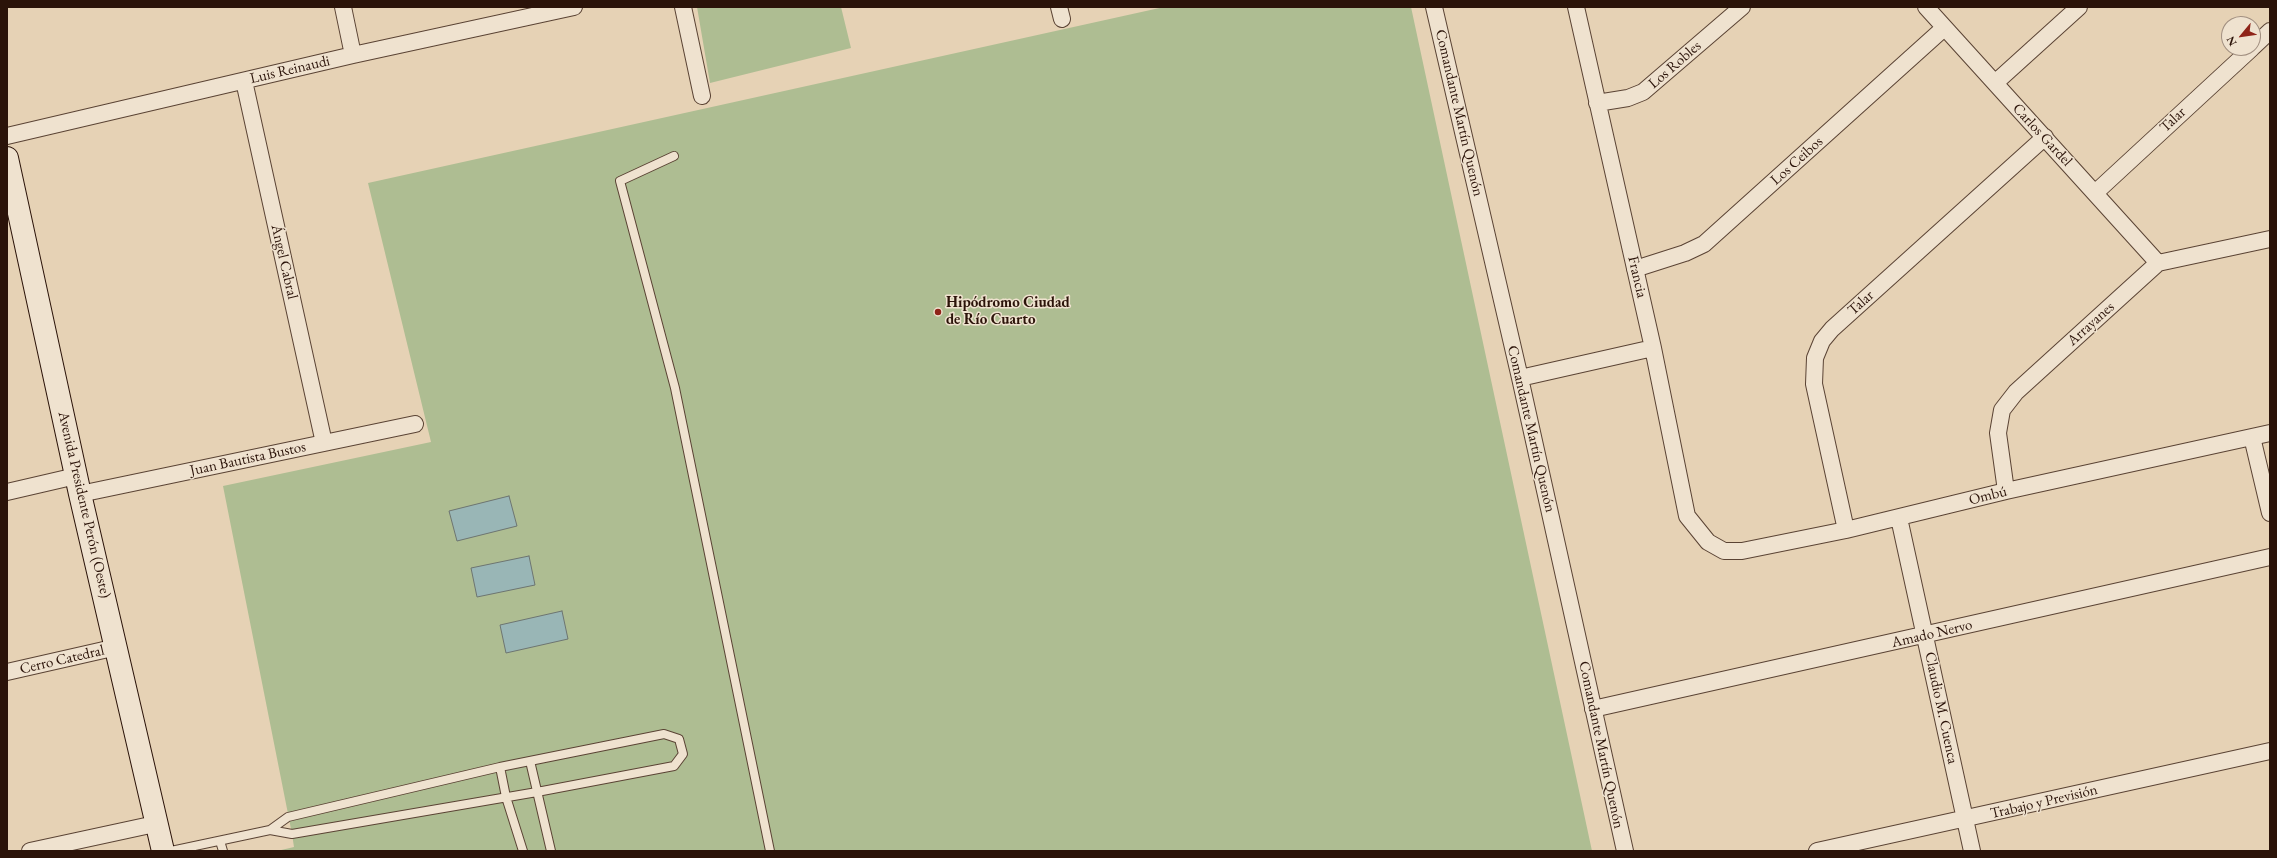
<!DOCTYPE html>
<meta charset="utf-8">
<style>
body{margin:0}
#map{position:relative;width:2277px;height:858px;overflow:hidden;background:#e6d2b5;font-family:"EB Garamond",serif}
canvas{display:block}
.frame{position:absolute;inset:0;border:8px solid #2b1309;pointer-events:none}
.north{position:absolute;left:2221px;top:16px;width:40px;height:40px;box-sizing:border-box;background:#efe2cf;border:1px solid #a18f80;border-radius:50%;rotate:241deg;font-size:11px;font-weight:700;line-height:16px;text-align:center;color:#2b1309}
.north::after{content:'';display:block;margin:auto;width:14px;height:18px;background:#8f2418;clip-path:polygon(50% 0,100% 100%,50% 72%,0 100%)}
</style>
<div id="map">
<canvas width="2277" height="858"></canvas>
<div class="frame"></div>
<div class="north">N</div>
</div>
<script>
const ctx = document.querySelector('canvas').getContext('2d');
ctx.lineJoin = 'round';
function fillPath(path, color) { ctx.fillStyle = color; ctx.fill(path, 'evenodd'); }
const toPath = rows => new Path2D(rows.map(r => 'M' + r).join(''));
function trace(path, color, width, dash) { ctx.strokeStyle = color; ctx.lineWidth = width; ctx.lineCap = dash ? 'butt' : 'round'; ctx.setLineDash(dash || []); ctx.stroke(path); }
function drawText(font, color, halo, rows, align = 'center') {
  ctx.font = font + ' "EB Garamond",serif'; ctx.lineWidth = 3; ctx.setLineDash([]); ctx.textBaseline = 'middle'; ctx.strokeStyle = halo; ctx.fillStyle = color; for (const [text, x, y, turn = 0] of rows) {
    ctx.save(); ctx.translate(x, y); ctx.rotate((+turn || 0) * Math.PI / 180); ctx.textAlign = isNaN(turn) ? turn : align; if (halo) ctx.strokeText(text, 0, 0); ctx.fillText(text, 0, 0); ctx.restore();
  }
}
fillPath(toPath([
 [841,7,851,48,710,83,697,7],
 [1164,7,1411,7,1592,851,277,851,294,847,292,834,223,486,431,442,368,183]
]), '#aebd92');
const water = toPath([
 [509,496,517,526,457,541,449,511,509,496],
 [529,556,535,585,477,597,471,568,529,556],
 [562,611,568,639,506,653,500,625,562,611]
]);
fillPath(water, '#99b6b6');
trace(water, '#6d7571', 1);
const lane = toPath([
 [674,156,620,181,675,388,770,851],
 [530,761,551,851],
 [500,767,506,797,523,851],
 [220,841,223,851],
 [171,851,270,830,292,834,537,792,674,766,683,754,679,739,664,734,500,767,288,817,270,830]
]);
const street = toPath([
 [343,7,353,55],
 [683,7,702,96],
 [1059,7,1062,19],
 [1434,7,1520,378,1625,851],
 [1576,7,1653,348,1687,516,1708,542,1724,551,1742,551,1846,530,2006,491,2270,433],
 [1926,7,2158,263],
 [2253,47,2270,31],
 [244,81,324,443],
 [1995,83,2079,7],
 [1597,103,1628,98,1643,92,1742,7],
 [7,136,353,55,574,7],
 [2095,193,2252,48],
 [1635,269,1685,253,1704,244,1944,28],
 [1520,378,1653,348],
 [2252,437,2270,513],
 [2006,491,1998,433,2002,410,2016,392,2158,263,2270,239],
 [7,492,76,476],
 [80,494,415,424],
 [1899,518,1972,851],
 [1846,530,1814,384,1815,358,1822,341,1832,329,2045,137],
 [7,672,117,647],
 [1593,709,2270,557],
 [30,851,155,824],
 [1817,851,2270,751]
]);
const secondary = toPath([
 [7,158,80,494,163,851]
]);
trace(lane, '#5a4334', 10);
trace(street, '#5a4334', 18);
trace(secondary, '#2b1309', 24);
trace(lane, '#efe2cf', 8);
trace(street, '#efe2cf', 16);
trace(secondary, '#efe2cf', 22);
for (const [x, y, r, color] of [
 [938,312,4,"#8f2418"]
]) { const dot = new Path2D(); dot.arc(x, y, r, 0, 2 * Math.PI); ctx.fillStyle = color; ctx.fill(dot); trace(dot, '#efe2cf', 1.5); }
drawText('15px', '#2b1309', '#efe2cf', [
 ["Los Robles",1675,65,-41],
 ["Luis Reinaudi",290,70,-13],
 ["Comandante Martín Quenón",1459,113,77],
 ["Talar",2173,120,-43],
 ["Carlos Gardel",2042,135,47],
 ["Los Ceibos",1797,161,-42],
 ["Ángel Cabral",284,262,77],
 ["Francia",1637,277,77],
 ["Talar",1861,303,-42],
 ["Arrayanes",2091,324,-42],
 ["Comandante Martín Quenón",1531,429,77],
 ["Juan Bautista Bustos",248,459,-12],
 ["Ombú",1988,496,-14],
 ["Avenida Presidente Perón (Oeste)",84,505,77],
 ["Amado Nervo",1932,634,-13],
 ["Cerro Catedral",62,660,-13],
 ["Claudio M. Cuenca",1941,708,78],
 ["Comandante Martín Quenón",1601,745,78],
 ["Trabajo y Previsión",2044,802,-13]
]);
drawText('bold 15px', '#2b1309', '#efe2cf', [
 ["Hipódromo Ciudad",946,303],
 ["de Río Cuarto",946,320]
], 'left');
</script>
